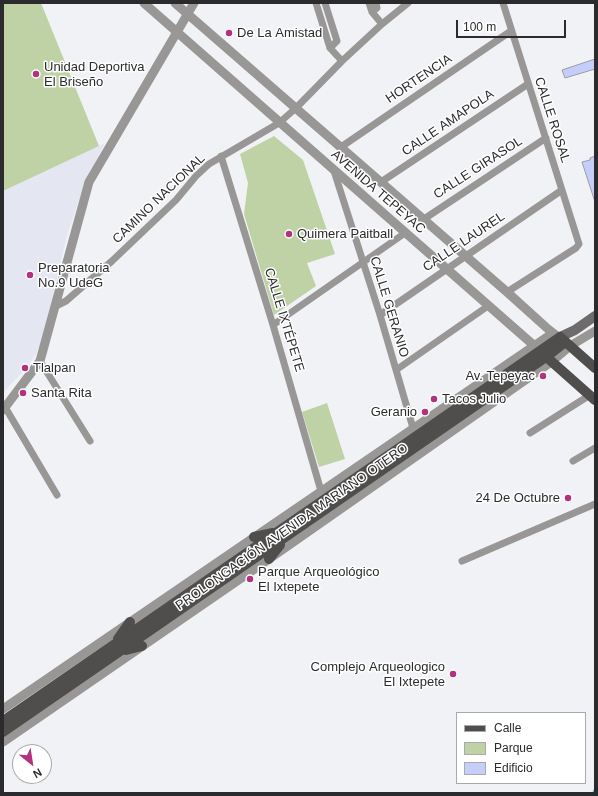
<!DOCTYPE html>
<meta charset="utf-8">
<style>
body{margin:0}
#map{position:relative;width:598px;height:796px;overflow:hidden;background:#f1f2f6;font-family:Arial,sans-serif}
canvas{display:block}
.frame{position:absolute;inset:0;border:4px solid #2b2b2d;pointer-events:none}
.legend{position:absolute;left:456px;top:712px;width:130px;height:72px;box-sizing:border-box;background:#fff;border:1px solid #aaaaab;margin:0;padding:5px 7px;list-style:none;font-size:12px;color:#2b2b2d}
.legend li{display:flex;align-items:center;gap:8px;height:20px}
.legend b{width:20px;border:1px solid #aaaaab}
.north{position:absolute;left:12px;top:744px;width:40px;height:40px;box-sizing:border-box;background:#fff;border:1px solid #aaaaab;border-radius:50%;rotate:150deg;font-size:11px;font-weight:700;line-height:16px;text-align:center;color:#2b2b2d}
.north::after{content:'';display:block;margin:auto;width:14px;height:18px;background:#b3327d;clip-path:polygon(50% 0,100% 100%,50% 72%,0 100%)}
.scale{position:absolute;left:456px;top:20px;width:110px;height:18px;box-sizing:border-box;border:2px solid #2b2b2d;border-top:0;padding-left:5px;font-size:12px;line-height:14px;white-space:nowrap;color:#2b2b2d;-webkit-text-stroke:3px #fff;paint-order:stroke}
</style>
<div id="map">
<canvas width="598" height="796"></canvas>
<div class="frame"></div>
<ul class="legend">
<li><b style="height:5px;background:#504e4c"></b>Calle</li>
<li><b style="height:11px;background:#bed2a5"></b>Parque</li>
<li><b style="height:11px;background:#c5cefb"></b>Edificio</li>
</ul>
<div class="north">N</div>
<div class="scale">100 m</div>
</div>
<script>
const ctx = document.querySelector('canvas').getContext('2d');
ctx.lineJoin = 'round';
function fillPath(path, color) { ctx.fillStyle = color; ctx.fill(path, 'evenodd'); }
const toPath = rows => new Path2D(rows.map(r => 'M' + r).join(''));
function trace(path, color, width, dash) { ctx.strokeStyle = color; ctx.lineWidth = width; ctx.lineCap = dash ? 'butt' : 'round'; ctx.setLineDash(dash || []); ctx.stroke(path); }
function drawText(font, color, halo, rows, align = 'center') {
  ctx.font = font + ' Arial,sans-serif'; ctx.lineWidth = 3; ctx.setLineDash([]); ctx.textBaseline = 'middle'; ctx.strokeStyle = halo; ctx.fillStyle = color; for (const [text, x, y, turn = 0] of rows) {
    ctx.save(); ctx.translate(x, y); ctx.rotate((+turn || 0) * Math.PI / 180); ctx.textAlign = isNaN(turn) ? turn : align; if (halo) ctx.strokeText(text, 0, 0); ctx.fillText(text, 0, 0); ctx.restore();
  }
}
fillPath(toPath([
 [105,143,84,185,67,236,42,339,36,354,26,368,3,393,3,191]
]), '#e4e7f2');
fillPath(toPath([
 [3,3,41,3,99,146,3,191],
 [274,136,303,160,335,254,307,263,316,286,274,315,244,214,248,183,240,154],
 [327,403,345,459,319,467,302,412]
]), '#bed2a5');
trace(toPath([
 [593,793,595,789]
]), '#63c6e8', 2);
const building = toPath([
 [595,59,595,69,565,78,562,70,595,59],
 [595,156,595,202,582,162,590,160,590,158,595,156]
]);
fillPath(building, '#c5cefb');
trace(building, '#9b9c9f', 1);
trace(toPath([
 [316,3,330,48,342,61],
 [325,3,337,41,330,48],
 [369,3,372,12,382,24],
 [503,3,579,244,576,248,507,292],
 [372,12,377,8,376,3],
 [341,147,511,31],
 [221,156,273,325,321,491],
 [334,171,380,315,413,428],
 [381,182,528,84],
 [424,219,546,138],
 [56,306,66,301,112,261,176,200,196,176,209,164,279,123,296,108,342,61,382,24,408,3],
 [380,315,562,190],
 [273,325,405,233],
 [40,361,90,441],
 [396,370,488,306],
 [5,407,57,495],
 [530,433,590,395],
 [573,461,595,448],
 [462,561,595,504]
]), '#989796', 7);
trace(toPath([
 [144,3,538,349],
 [175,3,507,292,548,329,557,336],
 [3,410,40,361,89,182,194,3],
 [3,709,553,333],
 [3,742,269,559,551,362,570,346,595,331]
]), '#989796', 9);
trace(toPath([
 [560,337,575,330,595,316]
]), '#6d6c6a', 10);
trace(toPath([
 [542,353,595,400],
 [254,537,273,533],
 [269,559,280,545],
 [118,639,130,622],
 [126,650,142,646],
 [3,721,560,337,595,368],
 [3,732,546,357,565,342]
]), '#504e4c', 10);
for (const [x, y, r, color] of [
 [229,33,4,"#b3327d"],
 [36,74,4,"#b3327d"],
 [289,234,4,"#b3327d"],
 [30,275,4,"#b3327d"],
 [25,368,4,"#b3327d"],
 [543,376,4,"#b3327d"],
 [23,393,4,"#b3327d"],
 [434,399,4,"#b3327d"],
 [425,412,4,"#b3327d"],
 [568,498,4,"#b3327d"],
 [250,579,4,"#b3327d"],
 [453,674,4,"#b3327d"]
]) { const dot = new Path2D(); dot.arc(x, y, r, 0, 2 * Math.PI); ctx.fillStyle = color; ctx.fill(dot); trace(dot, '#fff', 1.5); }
drawText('13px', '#2b2b2d', '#fff', [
 ["De La Amistad",237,33],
 ["Unidad Deportiva",44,67],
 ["El Briseño",44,82],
 ["Quimera Paitball",297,234],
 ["Preparatoria",38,268],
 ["No.9 UdeG",38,283],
 ["Tlalpan",33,368],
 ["Av. Tepeyac",535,376,"right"],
 ["Santa Rita",31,393],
 ["Tacos Julio",442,399],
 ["Geranio",417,412,"right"],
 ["24 De Octubre",560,498,"right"],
 ["Parque Arqueológico",258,572],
 ["El Ixtepete",258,587],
 ["Complejo Arqueologico",445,667,"right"],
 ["El Ixtepete",445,682,"right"]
], 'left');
drawText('13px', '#2b2b2d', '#fff', [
 ["HORTENCIA",419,79,-34],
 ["CALLE ROSAL",552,120,72],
 ["CALLE AMAPOLA",448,123,-34],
 ["CALLE GIRASOL",478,168,-33],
 ["AVENIDA TEPEYAC",378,192,41],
 ["CAMINO NACIONAL",159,199,-44],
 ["CALLE LAUREL",464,242,-34],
 ["CALLE GERANIO",389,307,73],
 ["CALLE IXTÉPETE",284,320,73],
 ["PROLONGACIÓN AVENIDA MARIANO OTERO",292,527,-35]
]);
</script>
